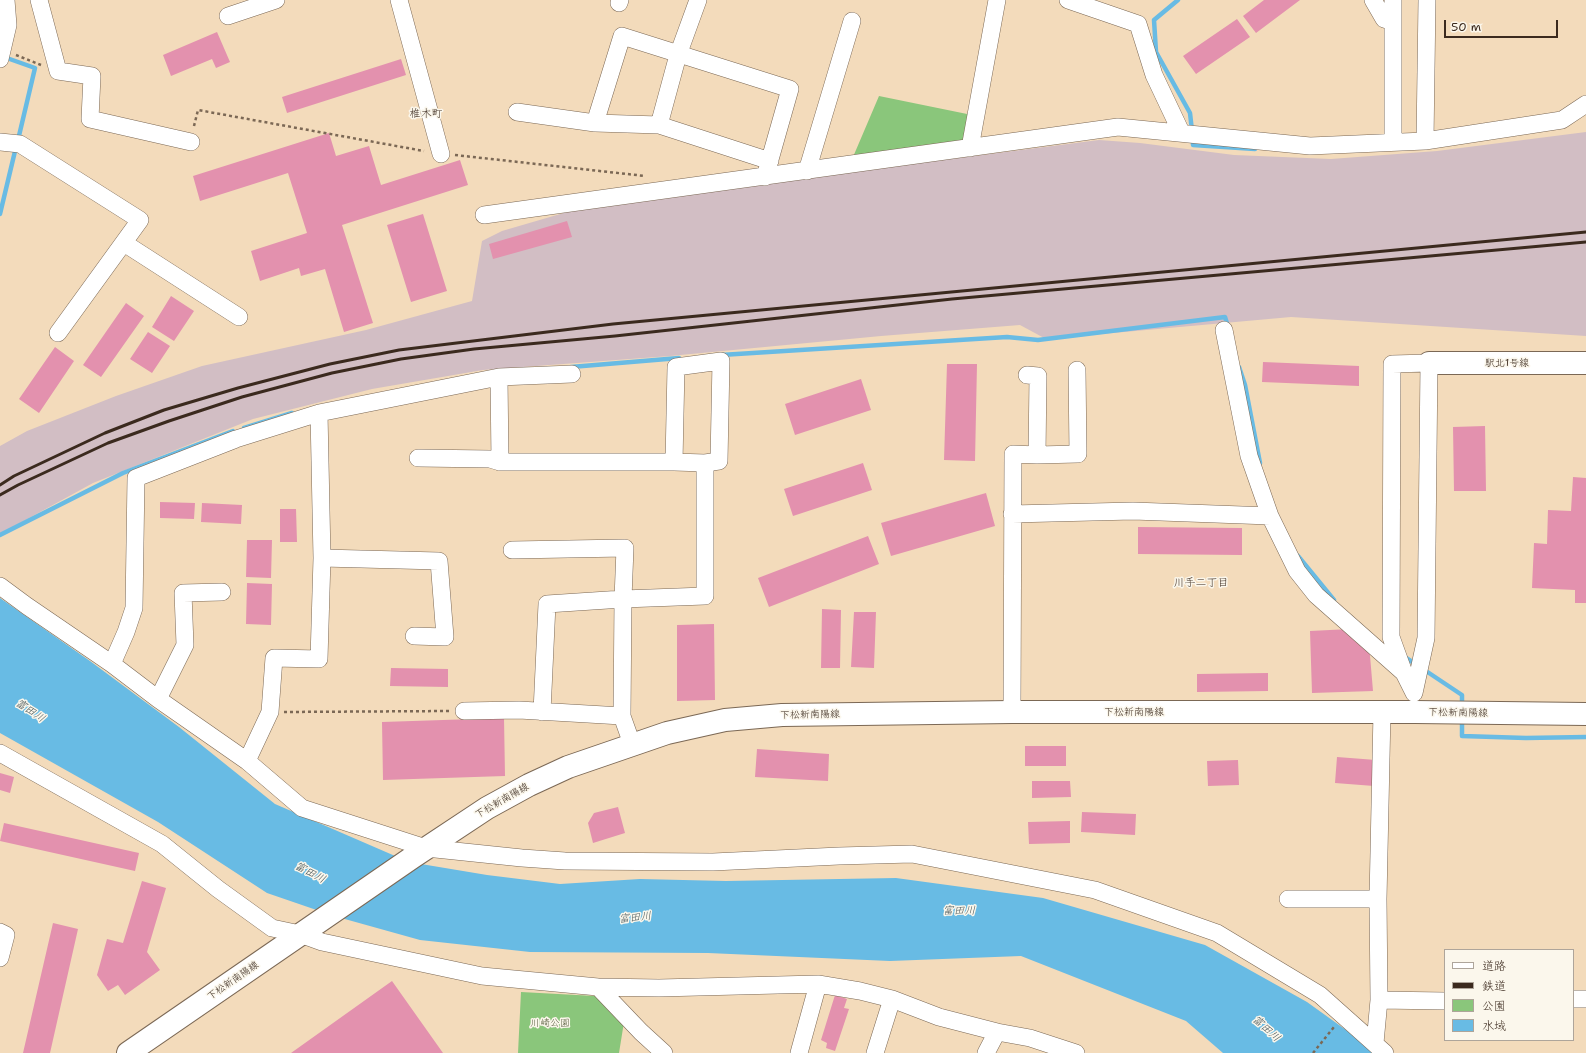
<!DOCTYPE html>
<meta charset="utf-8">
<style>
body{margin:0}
#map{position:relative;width:1586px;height:1053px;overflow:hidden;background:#f3dbbb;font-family:"Shantell Sans","Klee One",sans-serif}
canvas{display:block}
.legend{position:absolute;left:1444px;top:949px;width:130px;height:92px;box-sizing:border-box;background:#fbf7ec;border:1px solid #aea59a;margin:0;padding:5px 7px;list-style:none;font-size:12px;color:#3b2a1e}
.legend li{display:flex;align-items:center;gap:8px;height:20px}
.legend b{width:20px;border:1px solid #aea59a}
.scale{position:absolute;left:1444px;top:20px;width:114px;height:18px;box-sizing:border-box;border:2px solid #3b2a1e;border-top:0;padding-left:5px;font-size:12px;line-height:14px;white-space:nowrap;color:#3b2a1e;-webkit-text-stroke:3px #fbf7ec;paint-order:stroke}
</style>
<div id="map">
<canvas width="1586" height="1053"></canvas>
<ul class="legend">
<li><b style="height:5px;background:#fff"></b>道路</li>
<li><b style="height:5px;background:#3b2a1e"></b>鉄道</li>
<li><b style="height:11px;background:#8ac67b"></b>公園</li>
<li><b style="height:11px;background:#68bbe4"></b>水域</li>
</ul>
<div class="scale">50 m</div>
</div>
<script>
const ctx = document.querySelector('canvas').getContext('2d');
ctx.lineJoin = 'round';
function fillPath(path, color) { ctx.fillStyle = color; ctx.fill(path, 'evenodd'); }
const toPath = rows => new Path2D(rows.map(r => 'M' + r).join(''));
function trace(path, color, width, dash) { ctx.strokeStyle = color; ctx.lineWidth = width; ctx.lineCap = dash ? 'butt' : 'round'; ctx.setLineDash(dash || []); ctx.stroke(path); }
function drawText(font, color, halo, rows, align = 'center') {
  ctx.font = font + ' "Shantell Sans","Klee One",sans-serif'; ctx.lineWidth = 3; ctx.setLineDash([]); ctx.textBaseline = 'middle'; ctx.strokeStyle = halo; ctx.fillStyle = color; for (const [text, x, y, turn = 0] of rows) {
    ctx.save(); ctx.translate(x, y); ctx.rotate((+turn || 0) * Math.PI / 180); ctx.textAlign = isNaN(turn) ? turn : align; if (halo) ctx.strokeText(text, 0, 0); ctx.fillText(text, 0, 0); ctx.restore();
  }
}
fillPath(toPath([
 [1586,132,1586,336,1291,317,1046,339,1020,325,881,336,670,356,483,370,372,389,253,419,93,483,0,534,0,446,27,431,116,396,202,366,366,330,472,301,482,241,502,231,591,205,1099,140,1140,143,1234,155,1331,159,1437,151]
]), '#d2bec4');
fillPath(toPath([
 [879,96,972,115,966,144,853,157],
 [521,992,595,996,624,1022,619,1053,518,1053]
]), '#8ac67b');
fillPath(toPath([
 [0,598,90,661,179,727,275,804,409,862,487,875,560,884,640,879,726,881,896,878,1043,898,1205,945,1307,1002,1378,1053,1223,1053,1186,1021,1021,956,890,961,708,953,530,952,420,940,334,916,267,893,158,822,0,733]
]), '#68bbe4');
trace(toPath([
 [1178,0,1154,20,1156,52,1190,113,1192,131],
 [4,57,35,68,18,140],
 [1193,138,1193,145,1255,149],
 [0,214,16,147],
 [721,355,1007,337,1038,340,1225,317,1228,327],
 [571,367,679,358],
 [1239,367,1245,385,1260,463],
 [244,428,292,413],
 [0,535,123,473,233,431],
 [1298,556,1334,600],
 [1403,656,1417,665],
 [1423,669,1462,695,1462,707],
 [1462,718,1462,736,1526,738,1586,737]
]), '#68bbe4', 4.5);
fillPath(toPath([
 [1264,0,1300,0,1256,33,1243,16],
 [1237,19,1250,37,1196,74,1183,56],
 [217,32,230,62,216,68,212,59,171,76,163,55],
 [401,59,406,75,287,113,282,97],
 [329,133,336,156,369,146,381,185,460,160,468,185,342,225,373,323,344,332,325,269,301,276,299,268,260,281,251,251,307,233,288,173,200,201,193,176],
 [423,214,447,291,411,302,387,225],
 [567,221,572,237,493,259,489,244],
 [171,296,194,311,174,341,152,327],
 [126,303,144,316,101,377,83,365],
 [148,332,170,346,152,373,130,359],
 [55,347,74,361,39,413,19,399],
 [1263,362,1359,366,1359,386,1262,382],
 [947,364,977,364,975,461,944,460],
 [861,379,871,410,795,435,785,404],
 [1485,426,1486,491,1454,491,1453,427],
 [863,463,872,490,793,516,784,489],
 [1573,477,1586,478,1586,603,1575,603,1575,590,1532,588,1534,543,1547,544,1548,510,1571,511],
 [986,493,995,526,891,556,881,523],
 [160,502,195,503,194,519,160,518],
 [202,503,242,505,241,524,201,522],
 [280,509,296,509,297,542,280,542],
 [1138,527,1242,528,1242,555,1138,554],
 [868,536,879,564,769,607,758,578],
 [247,540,272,540,271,578,246,577],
 [247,583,272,584,271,625,246,624],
 [822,609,841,610,840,668,821,668],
 [854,612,876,612,874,668,851,667],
 [714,624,715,700,677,701,677,625],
 [1350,629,1369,644,1373,691,1312,693,1310,631],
 [391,668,448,669,448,687,390,686],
 [1268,673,1268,691,1197,692,1197,674],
 [504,718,505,776,383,780,382,722],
 [1025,746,1066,746,1066,766,1025,766],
 [757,749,829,754,828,781,755,777],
 [1337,757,1376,760,1374,786,1335,783],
 [1238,760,1239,785,1208,786,1207,761],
 [0,773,14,777,10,793,0,790],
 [1032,781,1070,781,1071,797,1032,798],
 [618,807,625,833,593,843,588,823,594,813],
 [1082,812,1136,814,1135,835,1081,832],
 [1070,821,1070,843,1029,844,1028,822],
 [4,823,139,853,135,871,0,841],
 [142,881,166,888,147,952,160,970,125,995,118,985,108,991,97,975,107,939,123,943],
 [53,923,78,929,50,1053,23,1053],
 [392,981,443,1053,291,1053],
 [835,995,847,999,844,1008,849,1009,835,1051,826,1048,827,1043,821,1040]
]), '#e391ae');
const street = toPath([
 [39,0,58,71,92,76,90,119,191,142],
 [399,0,441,154],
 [698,0,678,55,659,125,770,161],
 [1068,0,1138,24,1154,75,1181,132],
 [1373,0,1384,19,1393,22],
 [619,3,620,0],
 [228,16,276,0],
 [0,59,8,25,6,0],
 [517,112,595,123,659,125],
 [595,123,622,36,790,89,765,177],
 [1393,141,1393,0],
 [1425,141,1427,0],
 [0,142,20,144,140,220,58,333],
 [970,148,997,0],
 [807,171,852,21],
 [484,215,1118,127,1310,146,1425,141,1562,120,1586,104],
 [124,243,239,317],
 [1224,330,1249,456,1270,516,1297,571,1316,595,1403,672],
 [1429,363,1426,638,1414,693,1404,673,1391,637,1392,364,1429,363],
 [1027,375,1038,376,1037,455],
 [499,377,572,374],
 [418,458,490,459,500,462],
 [1012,514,1133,511,1270,516],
 [512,550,625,548,623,599,547,604,542,712],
 [322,558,439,561,445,637,414,636],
 [0,586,27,606,112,664,158,699,247,761,302,808,426,848,522,858,565,861,713,862,839,856,912,854,1095,890,1217,933,1320,995,1385,1053],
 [112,664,126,632,134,608,136,478,236,439,319,413,499,377,500,462,674,462,705,463,719,461,721,361,676,367,674,462],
 [158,699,185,645,183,593,222,592],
 [464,711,519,710,622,716],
 [1012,712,1013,454,1037,455,1078,454,1077,370],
 [632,744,622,716,623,599,705,596,705,463],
 [0,753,162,844,218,889,272,928,300,934,322,942,482,976,598,987,659,988,818,984,860,991,892,999,939,1017,997,1032,1030,1038,1076,1053],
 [247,761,270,712,274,658,319,659,322,558,319,413],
 [1288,899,1378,899],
 [0,932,6,935,0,958],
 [598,987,641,1032,664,1053],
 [1573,999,1586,999],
 [1379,1000,1445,1001],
 [1375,1043,1379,1000,1378,899,1382,712],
 [799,1053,818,984],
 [875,1053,892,999],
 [986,1053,997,1032]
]);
const secondary = toPath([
 [1429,363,1586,363],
 [128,1053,413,857,487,808,529,785,568,767,667,733,725,720,782,715,1012,712,1415,712,1586,714]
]);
trace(street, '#7b6855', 18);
trace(secondary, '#7b6855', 24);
trace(toPath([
 [16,55,41,65],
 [194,126,198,110,424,151],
 [455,155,645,176],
 [284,712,449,711],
 [1313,1053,1334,1027]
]), '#7b6855', 2.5, [3, 3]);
trace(street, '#fff', 17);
trace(secondary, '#fff', 22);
trace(toPath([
 [0,485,14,476,105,433,164,410,238,388,330,364,399,350,613,324,1586,232],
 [0,495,18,485,108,443,169,421,242,397,332,373,401,359,474,349,615,336,952,299,1586,242]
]), '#3b2a1e', 3);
drawText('10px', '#3b2a1e', '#fbf7ec', [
 ["駅北1号線",1507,363],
 ["下松新南陽線",1134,712],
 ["下松新南陽線",1458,713,1],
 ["下松新南陽線",810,715,-1],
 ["下松新南陽線",502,801,-30],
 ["下松新南陽線",233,981,-35]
]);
drawText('10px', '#53593a', '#fbf7ec', [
 ["川崎公園",550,1023]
]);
drawText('11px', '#3b2a1e', '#fbf7ec', [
 ["椎木町",426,114],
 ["川手二丁目",1201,583]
]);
drawText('italic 11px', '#485659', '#fbf7ec', [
 ["富田川",30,711,34],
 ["富田川",310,873,28],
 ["富田川",959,911],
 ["富田川",635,918,-6],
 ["富田川",1266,1029,42]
]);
</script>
